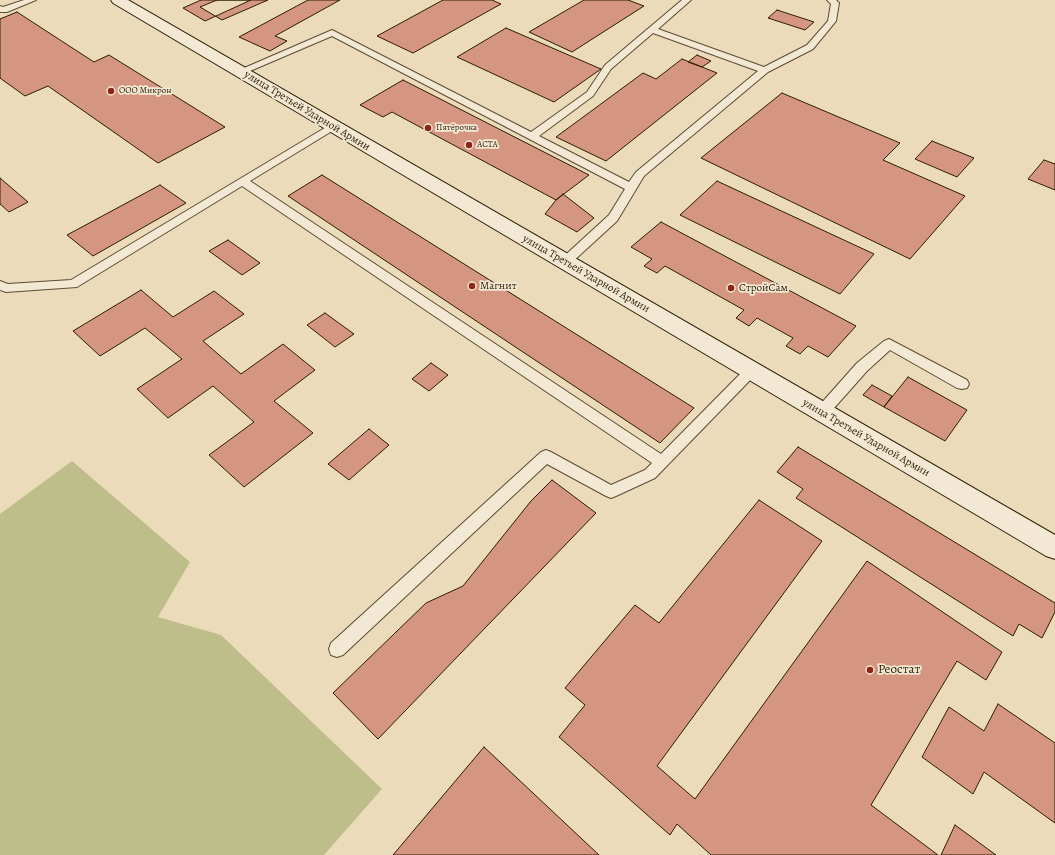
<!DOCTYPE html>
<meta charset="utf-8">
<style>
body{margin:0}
canvas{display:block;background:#ebdbbb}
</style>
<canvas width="1055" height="855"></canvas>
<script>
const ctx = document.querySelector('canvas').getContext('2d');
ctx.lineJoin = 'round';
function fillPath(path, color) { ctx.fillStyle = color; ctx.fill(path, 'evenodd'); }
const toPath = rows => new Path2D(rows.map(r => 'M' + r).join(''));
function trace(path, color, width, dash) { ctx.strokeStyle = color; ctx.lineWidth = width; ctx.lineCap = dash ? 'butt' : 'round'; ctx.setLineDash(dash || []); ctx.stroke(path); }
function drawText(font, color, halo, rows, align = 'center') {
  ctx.font = font + ' Alegreya,serif'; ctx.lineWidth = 3.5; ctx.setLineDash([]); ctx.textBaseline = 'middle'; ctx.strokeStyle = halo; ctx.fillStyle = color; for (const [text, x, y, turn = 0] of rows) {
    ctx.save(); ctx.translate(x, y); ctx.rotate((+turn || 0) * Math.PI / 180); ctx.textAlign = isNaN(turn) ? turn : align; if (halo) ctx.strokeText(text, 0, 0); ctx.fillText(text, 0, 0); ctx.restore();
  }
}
fillPath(toPath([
 [72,461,190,562,158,617,221,635,382,789,324,855,0,855,0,514]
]), '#bebe8b');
const building = toPath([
 [201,0,251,0,205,21,183,8,201,0],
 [217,0,268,0,222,20,200,7,217,0],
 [308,0,340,0,275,36,287,41,270,51,239,37,308,0],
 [443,0,492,0,501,4,413,53,377,36,443,0],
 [584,0,628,0,644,6,572,52,529,32,584,0],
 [777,10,814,22,805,30,768,18,777,10],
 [17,12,94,62,109,55,225,127,158,163,48,86,25,96,0,78,0,19,17,12],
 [506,28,601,69,554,102,457,57,506,28],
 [697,55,711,61,702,67,688,62,697,55],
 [682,59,717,73,606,161,556,137,643,73,656,79,682,59],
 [403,80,589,175,556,200,392,112,383,117,360,105,403,80],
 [782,93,900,143,883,160,965,196,910,259,701,158,782,93],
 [932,141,974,158,957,177,915,159,932,141],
 [1044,160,1055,164,1055,190,1028,179,1044,160],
 [322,175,694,408,660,443,288,196,322,175],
 [0,178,28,202,9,212,0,204,0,178],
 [717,181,874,254,840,294,680,215,717,181],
 [160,185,186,203,93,256,67,235,160,185],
 [563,194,594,218,577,232,545,214,556,200,563,194],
 [661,222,856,326,828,357,808,346,800,354,786,346,793,338,757,318,749,326,736,318,744,310,665,266,657,273,644,266,652,259,631,247,661,222],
 [228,240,260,263,242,275,209,251,228,240],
 [141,290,173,317,214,291,244,314,203,341,241,374,283,344,315,370,274,401,313,433,244,487,209,455,254,422,213,386,168,418,137,389,182,359,145,328,100,356,73,331,141,290],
 [325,313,354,334,335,347,307,325,325,313],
 [431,363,448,375,429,391,412,379,431,363],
 [908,377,967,410,945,441,884,407,908,377],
 [872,385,892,396,884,407,863,395,872,385],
 [369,429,389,445,349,480,328,464,369,429],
 [798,447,1055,603,1055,612,1042,638,1019,624,1013,636,796,498,803,489,777,472,798,447],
 [552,480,596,513,378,739,333,693,426,603,463,586,531,501,552,480],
 [759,500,822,541,657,766,695,799,867,561,1002,652,986,680,957,661,871,805,938,855,711,855,677,824,670,835,559,737,585,705,565,688,635,605,659,623,759,500],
 [998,704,1055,743,1055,823,984,772,973,794,922,757,949,707,984,731,998,704],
 [484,747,599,855,393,855,484,747],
 [955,825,996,855,941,855,955,825]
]);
fillPath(building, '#d59681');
trace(building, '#2c1c03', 1);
const lane = toPath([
 [24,0,36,0,7,12,0,12,0,6,3,7,24,0],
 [682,0,691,0,658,29,764,67,807,45,828,21,831,4,827,0,836,0,839,3,836,21,813,49,768,72,644,176,617,221,569,265,565,266,559,262,561,259,609,215,625,189,332,36,243,74,237,74,235,72,332,30,531,132,587,92,605,65,682,0],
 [653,33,758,71,636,172,629,182,539,136,593,96,611,69,653,33],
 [333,123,338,126,337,128,250,181,661,454,747,367,752,366,757,367,759,371,655,478,616,496,611,498,606,496,547,464,343,655,337,657,331,655,329,649,331,643,541,452,546,450,551,452,611,485,645,470,652,463,242,186,77,287,6,292,0,290,0,281,8,284,71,280,333,123],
 [889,339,967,380,969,384,967,388,962,389,957,388,890,350,867,371,827,416,822,418,817,416,815,412,817,408,857,363,884,341,889,339]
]);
const secondary = toPath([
 [111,0,128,0,1055,535,1055,559,1046,556,113,3,111,0]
]);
trace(lane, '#5c4c31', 2);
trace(secondary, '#2c1c03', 2);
fillPath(lane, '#f2e8d3');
fillPath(secondary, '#f2e8d3');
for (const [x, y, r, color] of [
 [111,91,4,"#8f2418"],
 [428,128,4,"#8f2418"],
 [469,145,4,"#8f2418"],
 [472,286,4,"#8f2418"],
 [731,288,4,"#8f2418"],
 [870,670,4,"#8f2418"]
]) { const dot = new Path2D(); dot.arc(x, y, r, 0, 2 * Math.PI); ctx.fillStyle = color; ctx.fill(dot); trace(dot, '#f2e8d3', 1.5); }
drawText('9px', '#2c1c03', '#f2e8d3', [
 ["ООО Микрон",119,91],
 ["Пятёрочка",436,128],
 ["АСТА",477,145]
], 'left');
drawText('11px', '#2c1c03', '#f2e8d3', [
 ["улица Третьей Ударной Армии",307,111,31],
 ["улица Третьей Ударной Армии",586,274,30],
 ["улица Третьей Ударной Армии",866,438,30]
]);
drawText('11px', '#2c1c03', '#f2e8d3', [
 ["Магнит",480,286],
 ["СтройСам",739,288]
], 'left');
drawText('13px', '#2c1c03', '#f2e8d3', [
 ["Реостат",878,670]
], 'left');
</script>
